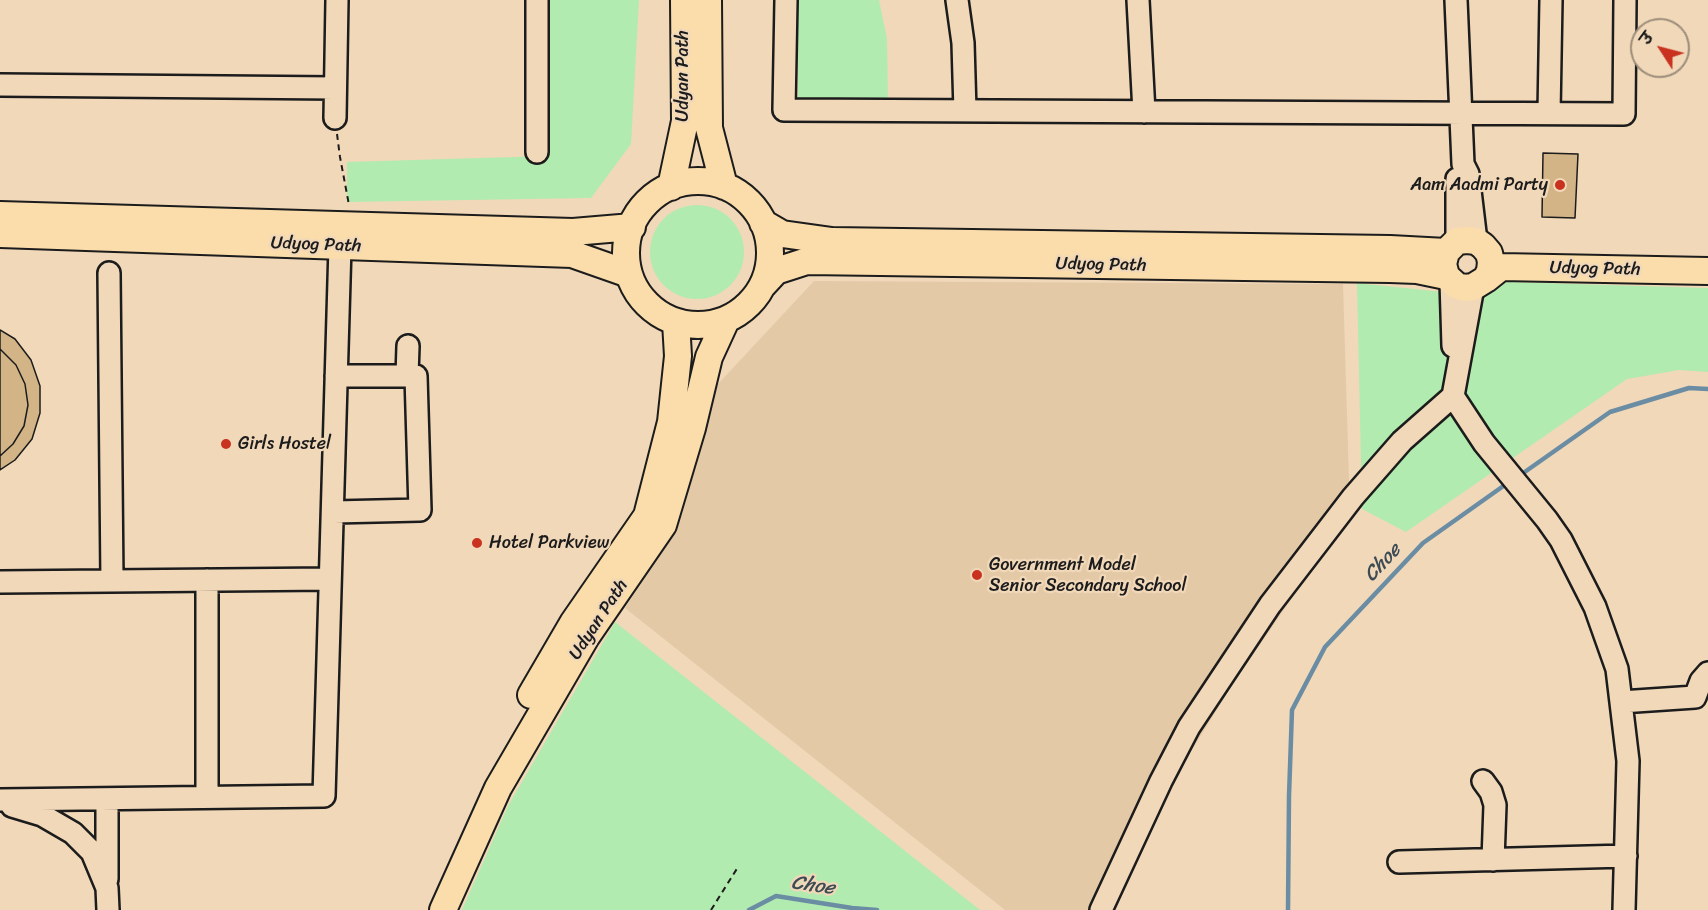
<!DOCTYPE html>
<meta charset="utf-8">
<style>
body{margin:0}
#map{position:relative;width:1708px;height:910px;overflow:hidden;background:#f1d8b9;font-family:Sriracha,"Playpen Sans Deva",sans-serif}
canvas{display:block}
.north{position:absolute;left:1630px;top:18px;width:60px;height:60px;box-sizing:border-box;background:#f1d8b9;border:2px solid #9c8d7a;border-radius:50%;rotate:306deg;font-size:16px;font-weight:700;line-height:24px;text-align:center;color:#1c1c1c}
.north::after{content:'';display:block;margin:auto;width:21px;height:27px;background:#c8321e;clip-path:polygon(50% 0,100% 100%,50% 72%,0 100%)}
</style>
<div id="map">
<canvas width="1708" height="910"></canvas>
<div class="north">उ</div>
</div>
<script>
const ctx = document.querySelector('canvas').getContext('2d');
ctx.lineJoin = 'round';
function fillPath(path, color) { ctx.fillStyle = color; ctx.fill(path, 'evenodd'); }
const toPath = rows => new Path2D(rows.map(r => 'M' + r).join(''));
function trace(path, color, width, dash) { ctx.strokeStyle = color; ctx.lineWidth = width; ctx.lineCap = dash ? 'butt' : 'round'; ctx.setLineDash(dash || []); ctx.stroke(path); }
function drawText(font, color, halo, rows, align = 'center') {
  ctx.font = font + ' Sriracha,sans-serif'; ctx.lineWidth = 4.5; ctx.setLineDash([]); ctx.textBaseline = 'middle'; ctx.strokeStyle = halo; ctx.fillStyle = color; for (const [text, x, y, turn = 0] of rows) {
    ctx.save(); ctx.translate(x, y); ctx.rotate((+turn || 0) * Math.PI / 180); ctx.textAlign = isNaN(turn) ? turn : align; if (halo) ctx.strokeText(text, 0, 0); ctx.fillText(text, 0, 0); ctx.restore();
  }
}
fillPath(toPath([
 [814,281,1343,284,1350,513,1229,690,1093,910,1005,910,625,608,669,542,718,384]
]), '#e4c9a7');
fillPath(toPath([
 [550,0,639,0,631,144,591,198,347,202,347,162,547,156],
 [798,0,879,0,887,39,888,101,798,100],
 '650 252a47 47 0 1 1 94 0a47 47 0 1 1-94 0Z',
 [1509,282,1708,288,1708,372,1679,370,1627,379,1406,532,1362,509,1357,283,1453,293],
 [615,622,980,910,462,910,508,806]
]), '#b1ebb0');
trace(toPath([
 [1519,476,1610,412,1689,388,1708,389],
 [749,910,776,896,852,908,877,910],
 [1288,910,1289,796,1292,710,1325,647,1423,543,1509,482]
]), '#6b8da4', 4.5);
const building = toPath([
 [1543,153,1578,154,1575,218,1542,217,1543,153],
 [0,330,15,339,31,360,40,386,40,413,32,439,15,460,0,470,0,456,13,444,24,426,28,405,25,384,16,365,0,349,0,330],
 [0,349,16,365,25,384,28,405,24,426,13,444,0,456,0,349]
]);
fillPath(building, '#d2b487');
trace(building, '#1c1c1c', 1.5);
const minor = toPath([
 [537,0,537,152],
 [786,0,784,110,1624,114,1625,0],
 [957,0,963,43,965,111],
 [1138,0,1144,112],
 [1456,0,1463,164,1468,174,1476,241],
 [0,85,335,88],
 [1549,113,1551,0],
 [335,118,337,0],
 [1457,241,1457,179],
 [109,273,112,581],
 [1451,281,1453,346],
 [1473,287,1453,396,1484,443,1547,520,1561,540,1595,607,1617,669,1628,761,1624,910],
 [407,376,408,346],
 [334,512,420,510,416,376,336,376],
 [0,582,330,579],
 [1621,702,1695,697,1701,681,1708,673],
 [1483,781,1491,792,1495,805,1493,860],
 [207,797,207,580],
 [107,799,107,879],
 [0,800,324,796,340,246],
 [12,806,42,815,73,833,92,852,107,888,108,910],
 [1399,862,1626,856],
 [1101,910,1161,781,1189,727,1270,605,1353,497,1402,441,1453,396]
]);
const major = toPath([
 [708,0,709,128,724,186],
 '626 253a72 72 0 1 1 144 0a72 72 0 1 1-144 0Z',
 [671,187,685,121,684,0],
 [0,215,573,232,632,227],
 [763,223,782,234,832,241,1390,249,1446,252],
 [0,234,572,254,629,274],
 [1486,279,1490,271,1491,262,1489,253,1483,246,1476,241,1467,240,1457,241,1446,252,1443,264,1446,276,1457,286,1465,288,1473,287,1486,279,1501,267,1708,271],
 [763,285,776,271,807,261,1390,269,1417,270,1446,276],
 [531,695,573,623,647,516,671,422,678,356,676,322],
 [443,910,498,788,586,637,663,525,692,428,709,357,726,320]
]);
trace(minor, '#1c1c1c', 26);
trace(major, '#1c1c1c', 30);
trace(toPath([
 [337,134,340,157,349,205],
 [711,910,738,867]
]), '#1c1c1c', 2, [6, 4.5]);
trace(minor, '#f1d8b9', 21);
trace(major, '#faddab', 26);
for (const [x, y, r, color] of [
 [1560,185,6,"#c8321e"],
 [226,444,6,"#c8321e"],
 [477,543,6,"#c8321e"],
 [977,575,6,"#c8321e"]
]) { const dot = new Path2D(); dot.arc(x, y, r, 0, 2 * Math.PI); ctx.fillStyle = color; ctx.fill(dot); trace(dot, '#f1d8b9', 2); }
drawText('18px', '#1c1c1c', '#f1d8b9', [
 ["Udyan Path",683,76,-90],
 ["Udyog Path",316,245,2],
 ["Udyog Path",1101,265,1],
 ["Udyog Path",1595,269,1],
 ["Udyan Path",599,620,-57]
]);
drawText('18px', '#1c1c1c', '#f1d8b9', [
 ["Aam Aadmi Party",1548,185,"right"],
 ["Girls Hostel",238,444],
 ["Hotel Parkview",489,543],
 ["Government Model",989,565],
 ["Senior Secondary School",989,586]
], 'left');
drawText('italic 20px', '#3d4b55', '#f1d8b9', [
 ["Choe",1383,563,-47],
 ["Choe",813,886,8]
]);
</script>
